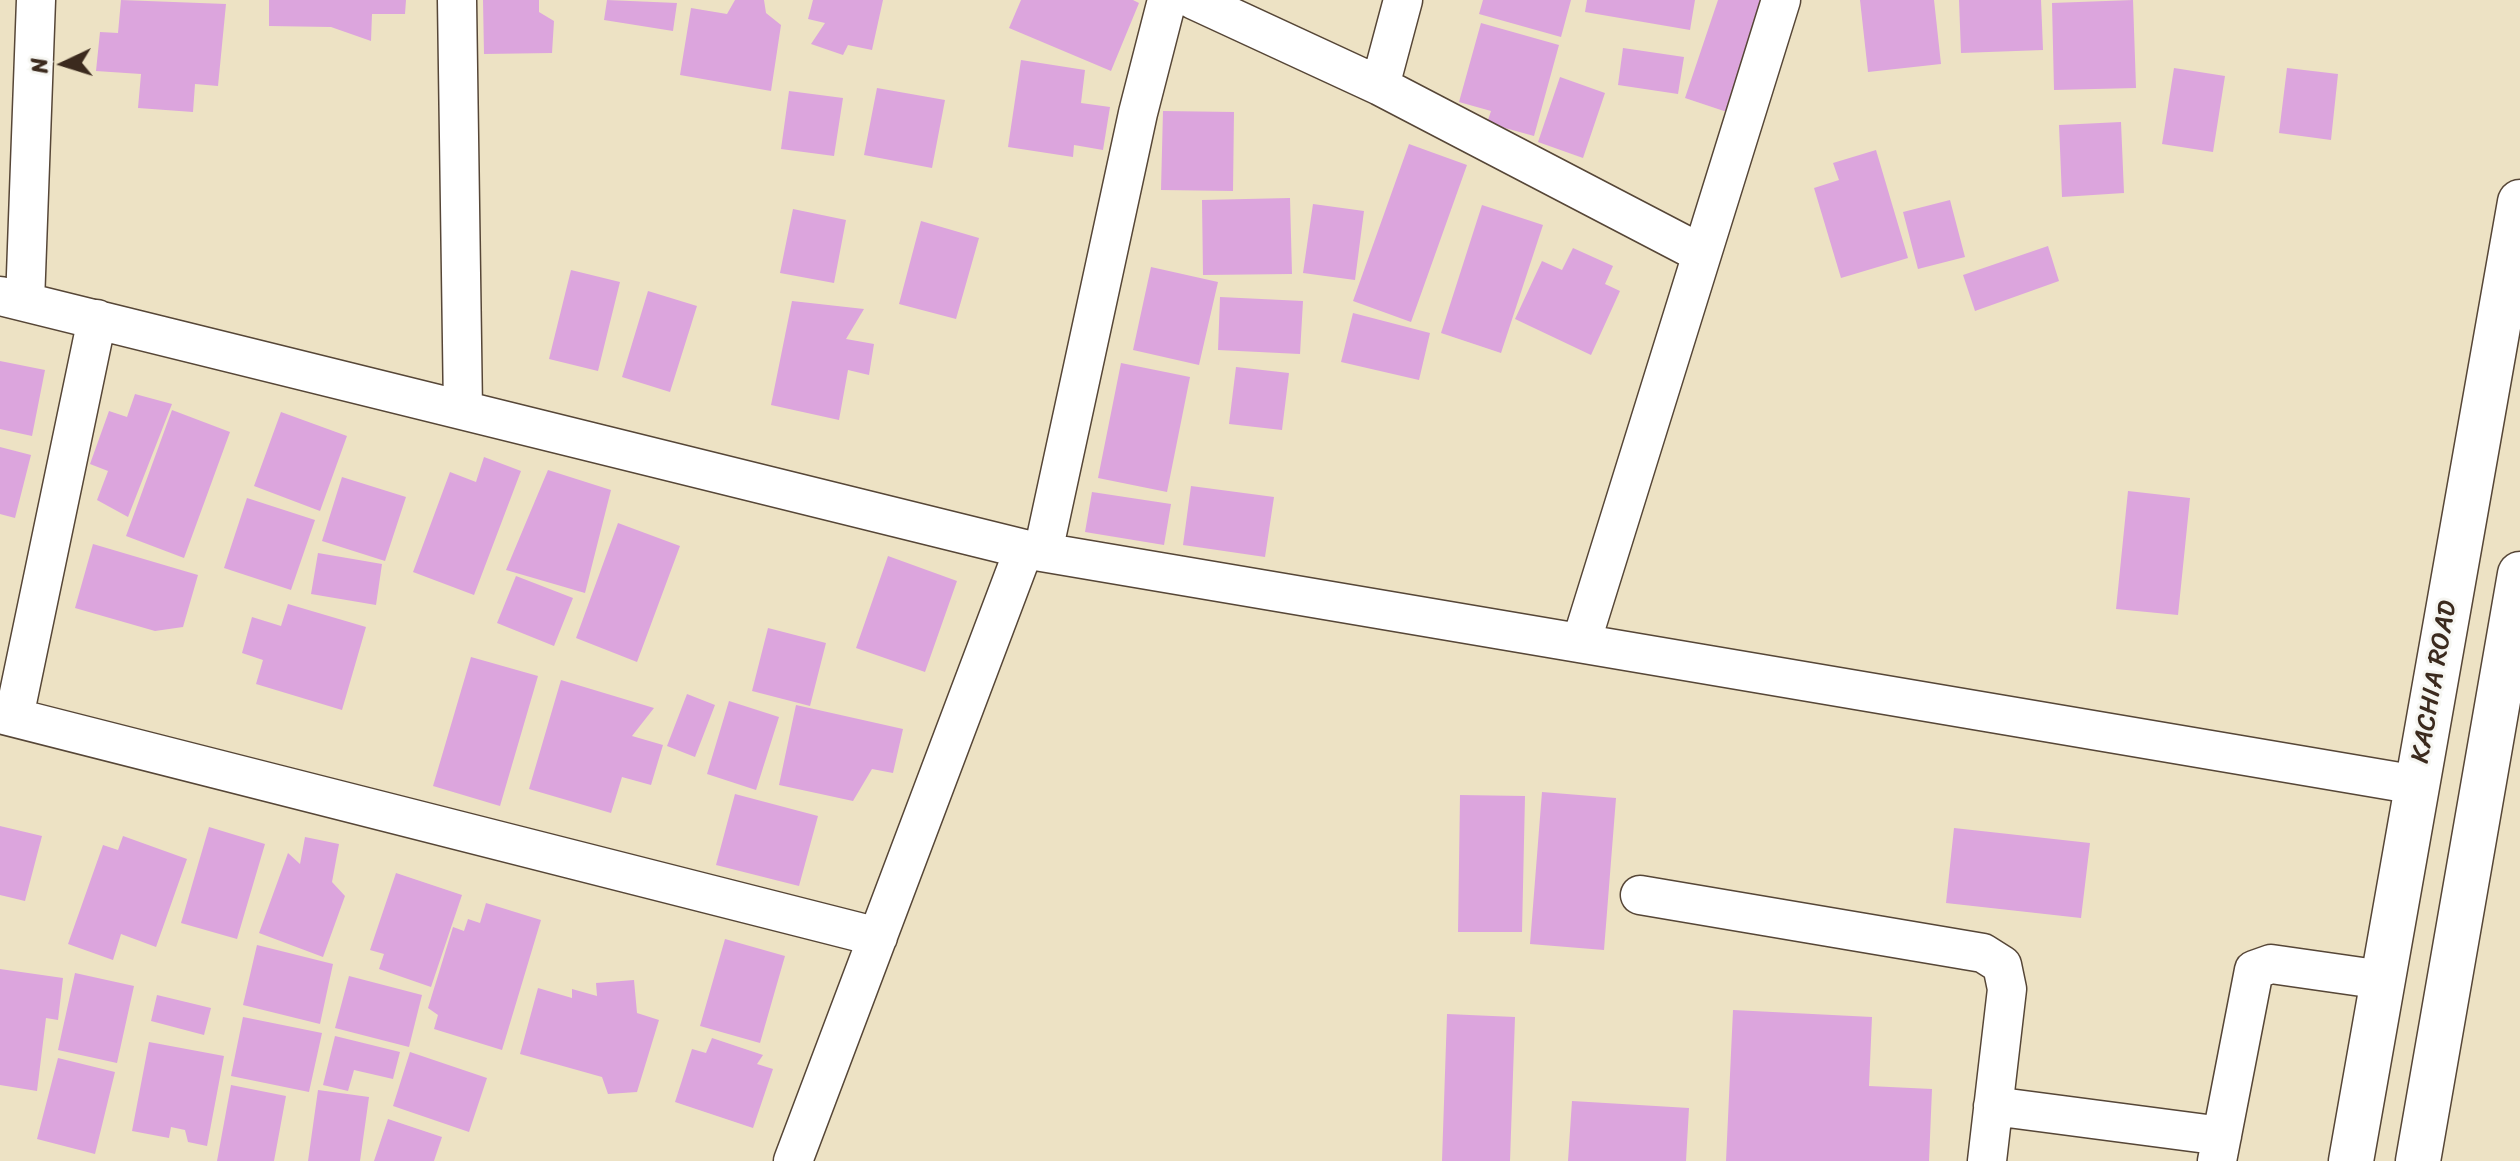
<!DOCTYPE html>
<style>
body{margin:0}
#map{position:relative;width:2520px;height:1161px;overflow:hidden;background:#ede2c4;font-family:Sriracha,sans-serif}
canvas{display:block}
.north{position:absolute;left:24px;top:24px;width:80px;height:80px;-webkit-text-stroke:6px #f6f6f2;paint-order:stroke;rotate:266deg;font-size:22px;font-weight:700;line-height:32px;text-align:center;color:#3b2a1e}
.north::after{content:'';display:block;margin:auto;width:28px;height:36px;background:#3b2a1e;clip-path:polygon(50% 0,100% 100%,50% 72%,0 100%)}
</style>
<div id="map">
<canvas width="2520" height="1161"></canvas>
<div class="north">N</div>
</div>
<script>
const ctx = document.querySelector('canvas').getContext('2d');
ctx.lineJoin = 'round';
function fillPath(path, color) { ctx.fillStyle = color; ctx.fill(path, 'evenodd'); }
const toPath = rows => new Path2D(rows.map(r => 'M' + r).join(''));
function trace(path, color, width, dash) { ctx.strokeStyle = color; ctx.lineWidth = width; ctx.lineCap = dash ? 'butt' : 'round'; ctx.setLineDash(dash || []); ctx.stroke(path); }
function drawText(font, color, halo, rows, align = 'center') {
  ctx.font = font + ' Sriracha,sans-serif'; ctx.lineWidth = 6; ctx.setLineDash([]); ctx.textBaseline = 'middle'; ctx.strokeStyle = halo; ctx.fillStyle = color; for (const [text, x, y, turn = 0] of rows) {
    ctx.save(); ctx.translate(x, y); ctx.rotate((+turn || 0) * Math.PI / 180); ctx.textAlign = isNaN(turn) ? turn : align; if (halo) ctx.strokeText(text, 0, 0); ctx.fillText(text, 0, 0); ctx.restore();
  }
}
fillPath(toPath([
 [121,0,226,4,218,86,195,84,193,112,138,108,141,74,96,71,100,32,118,33],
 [269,0,406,0,405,14,372,14,371,41,331,27,269,26],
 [483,0,539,0,539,12,554,21,552,53,484,54],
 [607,0,677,3,673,31,604,20],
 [735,0,764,0,766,13,781,25,771,91,680,75,691,8,727,14],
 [813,0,883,0,872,50,848,45,843,55,811,44,825,23,808,19],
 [1021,0,1133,0,1139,3,1111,71,1009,28],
 [1483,0,1571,0,1561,37,1479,14],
 [1587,0,1695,0,1690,30,1585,12],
 [1718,0,1766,0,1727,112,1685,98],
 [1860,0,1934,0,1941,64,1868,72],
 [1959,0,2041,0,2043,50,1961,53],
 [2133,0,2136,88,2054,90,2052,3],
 [1481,23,1559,45,1534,136,1487,123,1491,111,1459,102],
 [1623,48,1684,57,1678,94,1618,85],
 [1021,60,1085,70,1081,103,1110,107,1103,150,1074,145,1073,157,1008,147],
 [2174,68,2225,76,2213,152,2162,144],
 [2287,68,2338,74,2331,140,2279,133],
 [1560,77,1605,93,1583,158,1538,142],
 [877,88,945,100,932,168,864,155],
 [789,91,843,98,834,156,781,149],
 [1163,111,1234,112,1233,191,1161,190],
 [2121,122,2124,193,2062,197,2059,125],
 [1409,144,1467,165,1411,322,1353,301],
 [1876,150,1908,258,1841,278,1814,188,1839,180,1833,163],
 [1290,198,1292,274,1203,275,1202,200],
 [1950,200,1965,257,1918,269,1903,212],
 [1313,204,1364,211,1355,280,1303,273],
 [1482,205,1543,225,1501,353,1441,333],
 [793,209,846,220,834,283,780,273],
 [921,221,979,238,956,319,899,304],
 [2048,246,2059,281,1975,311,1963,275],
 [1573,248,1613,266,1605,284,1620,291,1591,355,1515,319,1542,261,1562,270],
 [1151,267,1218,282,1199,365,1133,350],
 [571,270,620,282,598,371,549,359],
 [648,291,697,306,670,392,622,377],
 [1220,297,1303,301,1300,354,1218,350],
 [792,301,864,309,846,339,874,344,869,375,848,370,839,420,771,405],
 [1353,313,1430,333,1419,380,1341,362],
 [0,361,45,370,32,436,0,429],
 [1121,363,1190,377,1167,492,1098,478],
 [1236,367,1289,373,1282,430,1229,424],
 [135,394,172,404,128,517,97,500,108,471,90,464,109,411,127,417],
 [172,410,230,432,184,558,126,536],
 [281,412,347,436,320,511,254,486],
 [0,447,31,455,15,518,0,514],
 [484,457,521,471,474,595,413,572,450,472,476,482],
 [548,470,611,490,585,593,506,570],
 [342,477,406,497,385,561,322,541],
 [1191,486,1274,497,1265,557,1183,545],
 [2128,491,2190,498,2178,615,2116,609],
 [1092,492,1171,504,1164,545,1085,532],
 [247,498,315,520,291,590,224,568],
 [618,523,680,546,637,662,576,638],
 [93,544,198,575,183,627,155,631,75,608],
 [318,553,382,564,376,605,311,594],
 [888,556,957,581,925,672,856,648],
 [516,576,573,598,554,646,497,623],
 [288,604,366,627,342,710,256,684,263,660,242,653,252,617,281,626],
 [768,628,826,643,810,706,752,691],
 [471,657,538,676,500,806,433,786],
 [561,680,654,708,632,736,663,745,651,785,622,777,611,813,529,789],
 [687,694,715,705,695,757,667,746],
 [729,701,779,717,756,790,707,774],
 [796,705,903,729,893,773,872,769,853,801,779,785],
 [1542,792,1616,798,1604,950,1530,944],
 [735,794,818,816,799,886,716,865],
 [1460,795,1525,796,1522,932,1458,932],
 [0,826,42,836,25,901,0,895],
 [209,827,265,844,237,939,181,923],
 [1954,828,2090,843,2081,918,1946,903],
 [123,836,187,859,156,947,121,934,113,960,68,944,103,845,118,850],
 [305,837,339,844,332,882,345,896,323,957,259,933,288,853,300,864],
 [396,873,462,895,431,987,379,969,384,954,370,950],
 [486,903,541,920,502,1050,434,1029,438,1015,428,1008,453,927,464,931,468,919,480,923],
 [725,939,785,956,760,1043,700,1026],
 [257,945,333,964,320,1024,243,1005],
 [0,969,63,978,58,1020,46,1018,37,1091,0,1085],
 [75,973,134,986,117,1063,58,1050],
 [349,976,422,995,409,1047,335,1028],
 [634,980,637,1013,659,1020,637,1092,608,1094,602,1077,520,1054,538,988,572,998,572,989,597,996,596,983],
 [157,995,211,1008,204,1035,151,1021],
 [1733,1010,1872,1017,1869,1086,1932,1089,1929,1161,1726,1161],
 [1447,1014,1515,1017,1510,1161,1442,1161],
 [243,1017,322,1033,309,1092,231,1076],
 [335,1036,400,1052,393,1079,354,1070,348,1091,323,1085],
 [712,1038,763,1055,757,1064,773,1069,753,1128,675,1102,692,1049,706,1053],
 [149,1042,224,1056,207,1146,188,1142,185,1130,171,1127,169,1138,132,1131],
 [410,1052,487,1078,469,1132,393,1106],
 [58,1058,115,1072,95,1154,37,1139],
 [231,1085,286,1096,274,1161,217,1161],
 [318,1090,369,1097,360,1161,308,1161],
 [1572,1101,1689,1108,1686,1161,1568,1161],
 [388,1119,442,1137,434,1161,374,1161]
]), '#dca5dd');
const minor = toPath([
 [457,0,463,410],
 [1194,0,1380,86,1702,254],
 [1380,86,1403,0],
 [0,296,1024,549,2417,785],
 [25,302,36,0],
 [1043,552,1138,113,1167,0],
 [1581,643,1781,0],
 [0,714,878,937],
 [14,717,97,319],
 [1640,895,1983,953,2002,965,2007,989,1987,1161],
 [1993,1106,2222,1136],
 [793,1161,1024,549],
 [2217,1161,2254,970,2271,964,2383,980]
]);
const highway = toPath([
 [2351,1161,2520,202],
 [2418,1161,2520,574]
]);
trace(minor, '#564637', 41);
trace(highway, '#564637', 47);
trace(minor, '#fff', 38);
trace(highway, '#fff', 44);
drawText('26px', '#3b2a1e', '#f6f6f2', [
 ["KACHIA ROAD",2435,682,-80]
]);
</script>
